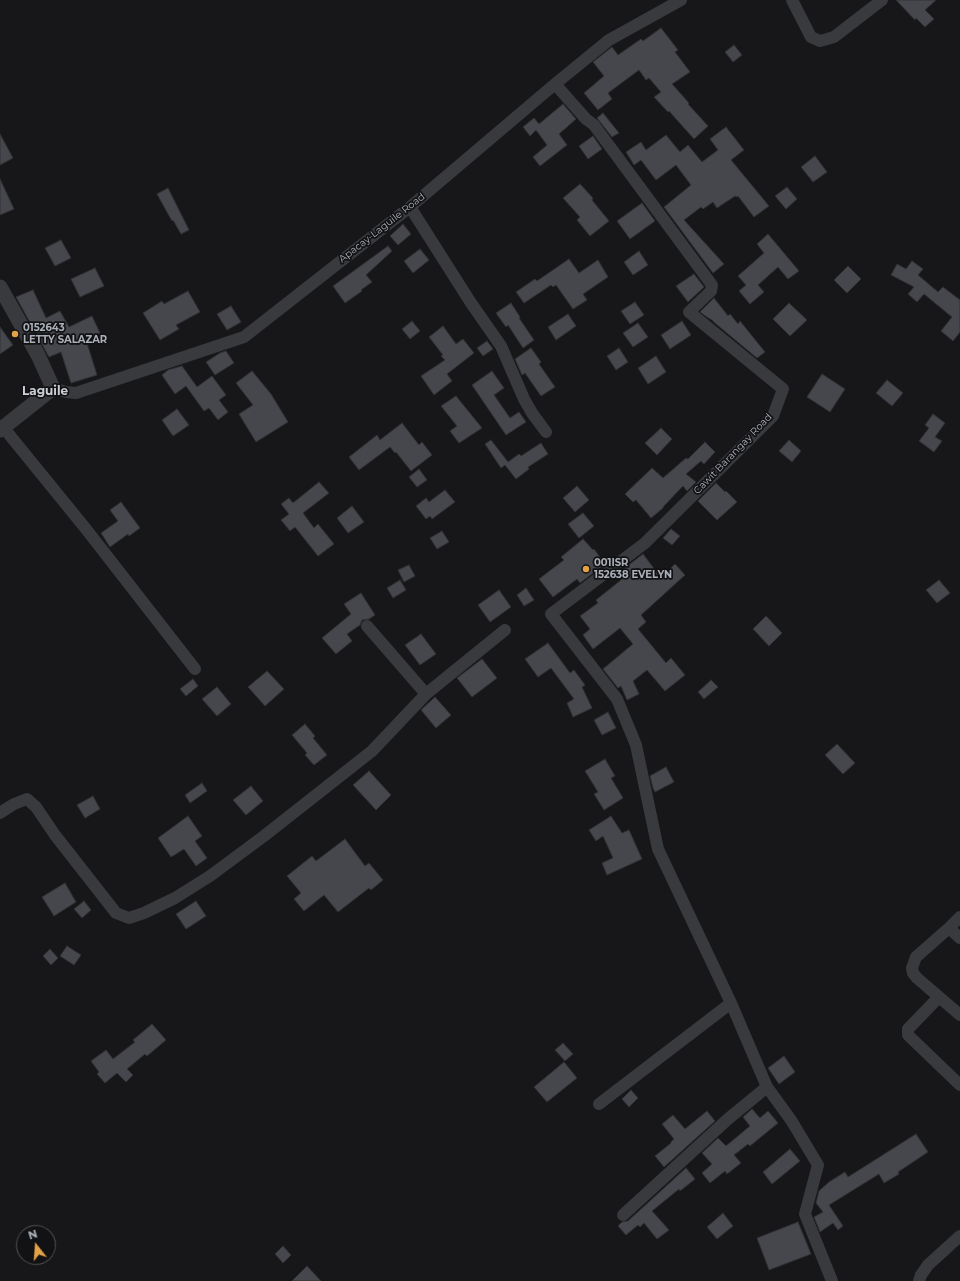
<!DOCTYPE html>
<style>
body{margin:0}
#map{position:relative;width:960px;height:1281px;overflow:hidden;background:#171719;font-family:Montserrat,sans-serif}
canvas{display:block}
.north{position:absolute;left:16px;top:1225px;width:40px;height:40px;box-sizing:border-box;background:#121214;border:1px solid #4f5156;border-radius:50%;rotate:343deg;font-size:11px;font-weight:700;line-height:16px;text-align:center;color:#aaafb8}
.north::after{content:'';display:block;margin:auto;width:14px;height:18px;background:#e3a245;clip-path:polygon(50% 0,100% 100%,50% 72%,0 100%)}
</style>
<div id="map">
<canvas width="960" height="1281"></canvas>
<div class="north">N</div>
</div>
<script>
const ctx = document.querySelector('canvas').getContext('2d');
ctx.lineJoin = 'round';
function fillPath(path, color) { ctx.fillStyle = color; ctx.fill(path, 'evenodd'); }
const toPath = rows => new Path2D(rows.map(r => 'M' + r).join(''));
function trace(path, color, width, dash) { ctx.strokeStyle = color; ctx.lineWidth = width; ctx.lineCap = dash ? 'butt' : 'round'; ctx.setLineDash(dash || []); ctx.stroke(path); }
function drawText(font, color, halo, rows, align = 'center') {
  ctx.font = font + ' Montserrat,sans-serif'; ctx.lineWidth = 3.5; ctx.setLineDash([]); ctx.textBaseline = 'middle'; ctx.strokeStyle = halo; ctx.fillStyle = color; for (const [text, x, y, turn = 0] of rows) {
    ctx.save(); ctx.translate(x, y); ctx.rotate((+turn || 0) * Math.PI / 180); ctx.textAlign = isNaN(turn) ? turn : align; if (halo) ctx.strokeText(text, 0, 0); ctx.fillText(text, 0, 0); ctx.restore();
  }
}
const building = toPath([
 [896,0,936,0,925,10,934,19,925,27,916,18,915,20,896,0],
 [661,28,678,50,675,52,690,72,672,84,689,103,688,104,708,126,694,139,669,111,668,112,654,97,661,92,649,78,646,80,639,70,608,93,612,99,598,110,584,93,604,76,593,62,612,47,618,55,641,39,643,41,661,28],
 [734,45,742,55,733,62,725,52,734,45],
 [563,104,576,119,559,134,567,145,540,166,533,157,547,145,536,130,530,136,523,127,534,118,539,124,563,104],
 [603,113,619,133,612,137,597,118,603,113],
 [726,127,744,150,731,160,769,206,754,217,738,196,737,197,735,196,717,208,713,202,703,209,701,207,684,220,724,264,713,273,664,207,691,185,676,165,656,180,641,160,634,165,626,152,641,142,646,150,666,135,680,152,688,145,702,162,718,150,710,139,726,127],
 [0,134,13,158,0,165,0,134],
 [593,136,602,149,588,159,579,146,593,136],
 [815,156,827,172,813,182,801,167,815,156],
 [0,179,14,209,0,215,0,179],
 [580,184,593,198,592,200,609,221,590,236,577,220,580,217,563,198,580,184],
 [787,187,797,199,786,209,775,196,787,187],
 [168,188,189,230,181,234,173,220,172,221,157,194,168,188],
 [642,203,655,221,630,239,617,221,642,203],
 [403,224,411,234,398,245,390,236,403,224],
 [768,234,799,271,788,279,778,267,758,285,764,292,750,304,739,291,746,285,738,276,764,253,757,244,768,234],
 [61,240,71,258,55,266,45,248,61,240],
 [388,246,392,251,366,275,372,282,361,290,362,291,345,303,333,286,388,246],
 [420,249,429,260,413,273,404,261,420,249],
 [639,251,648,265,633,275,624,262,639,251],
 [569,259,579,273,598,260,608,277,583,294,587,300,573,309,556,285,553,287,551,285,524,303,516,292,535,279,537,281,569,259],
 [912,261,923,269,918,275,938,292,943,287,960,300,960,332,953,341,941,331,952,317,924,294,917,302,908,294,914,287,891,275,897,264,906,269,912,261],
 [848,266,861,279,847,293,834,280,848,266],
 [95,268,104,286,80,297,71,279,95,268],
 [694,274,704,287,688,302,676,286,694,274],
 [33,290,46,318,60,311,69,327,92,316,100,333,86,340,97,375,71,383,61,352,49,357,16,297,33,290],
 [188,291,200,312,176,325,179,329,160,340,143,313,162,301,164,304,188,291],
 [714,298,728,316,730,314,738,324,740,321,765,352,757,358,715,323,711,319,710,319,700,312,714,298],
 [635,302,644,315,630,324,621,311,635,302],
 [511,303,520,317,519,318,534,340,523,348,508,325,506,327,496,313,511,303],
 [789,303,807,320,790,336,773,319,789,303],
 [231,306,241,322,227,330,217,314,231,306],
 [568,314,576,326,556,340,548,327,568,314],
 [412,321,420,331,410,339,402,329,412,321],
 [682,321,691,335,670,349,661,335,682,321],
 [638,323,648,337,633,347,623,333,638,323],
 [443,326,456,344,463,339,474,353,447,374,452,381,434,395,421,376,445,360,441,356,443,355,429,337,443,326],
 [0,327,13,345,0,354,0,327],
 [487,341,493,349,483,356,477,348,487,341],
 [531,348,541,362,539,364,555,387,541,396,525,373,522,375,515,359,531,348],
 [619,348,628,362,616,370,607,356,619,348],
 [226,351,234,363,215,375,206,362,220,353,226,351],
 [656,356,666,372,648,384,638,368,656,356],
 [182,366,197,387,212,376,226,395,219,400,228,412,218,420,209,408,204,411,186,386,175,394,162,375,168,370,182,366],
 [252,371,271,394,288,422,256,442,239,414,253,405,236,383,252,371],
 [492,371,504,388,494,395,510,418,519,412,526,422,506,435,472,385,492,371],
 [822,374,845,389,830,412,807,397,822,374],
 [887,380,903,393,892,406,876,393,887,380],
 [456,396,482,428,459,443,450,431,457,426,441,406,456,396],
 [177,409,189,425,173,436,162,420,177,409],
 [933,414,945,423,935,437,942,441,934,452,919,441,929,428,925,425,933,414],
 [402,423,419,445,422,442,432,455,411,471,396,452,395,453,390,447,359,470,349,457,377,435,380,440,402,423],
 [661,428,672,439,657,455,645,443,661,428],
 [491,440,508,462,519,454,521,456,541,443,548,454,528,467,529,469,516,479,505,465,501,468,485,444,491,440],
 [789,440,801,451,792,462,779,451,789,440],
 [705,442,715,452,704,464,701,461,686,474,696,482,687,491,683,486,663,507,663,508,651,518,636,500,633,502,625,494,652,468,663,478,686,458,688,459,705,442],
 [419,469,427,480,417,487,409,477,419,469],
 [319,482,329,493,303,513,314,528,318,524,334,544,318,556,295,527,290,531,281,520,289,514,281,504,289,498,293,503,319,482],
 [716,483,725,492,726,491,737,502,717,520,698,501,716,483],
 [577,486,589,500,575,512,563,498,577,486],
 [445,490,455,502,432,519,430,516,426,519,416,506,426,498,429,502,445,490],
 [121,502,140,528,129,536,128,534,110,547,101,533,118,521,110,510,121,502],
 [352,506,364,522,348,533,337,518,352,506],
 [583,513,594,526,579,538,568,524,583,513],
 [671,529,680,536,672,545,663,538,671,529],
 [442,531,449,542,437,549,430,538,442,531],
 [583,539,593,550,594,549,605,564,580,583,577,579,553,597,539,579,564,560,561,557,583,539],
 [643,554,661,578,675,564,685,575,641,615,646,622,638,629,666,663,671,658,685,675,665,691,647,670,633,681,639,694,627,700,621,686,618,688,603,669,633,644,620,628,593,649,583,635,590,629,580,616,598,603,596,600,626,576,621,571,643,554],
 [409,565,415,576,404,582,398,570,409,565],
 [400,580,406,590,393,598,387,588,400,580],
 [939,580,950,593,937,603,926,590,939,580],
 [526,588,534,600,524,606,517,595,526,588],
 [499,590,511,607,490,622,478,605,499,590],
 [361,593,375,615,369,619,362,620,360,625,347,634,352,641,336,654,322,638,351,614,344,604,361,593],
 [766,616,782,633,769,646,753,629,766,616],
 [421,634,436,654,420,665,405,645,421,634],
 [548,643,570,673,574,670,585,685,582,687,592,708,573,717,567,703,574,699,551,668,538,677,525,659,548,643],
 [482,659,497,678,472,697,457,678,482,659],
 [267,671,284,689,265,706,248,687,267,671],
 [193,679,198,686,186,696,180,689,193,679],
 [711,680,718,687,704,699,698,692,711,680],
 [217,687,231,704,217,716,202,699,217,687],
 [435,697,451,715,436,728,421,710,435,697],
 [608,712,616,728,602,735,594,720,608,712],
 [305,724,315,736,313,738,327,755,314,765,305,755,307,753,292,735,305,724],
 [837,744,855,763,843,774,825,755,837,744],
 [605,759,615,776,611,778,623,798,604,810,594,794,598,792,585,771,605,759],
 [666,767,674,782,655,792,653,788,650,776,666,767],
 [369,771,391,795,376,810,353,785,369,771],
 [202,783,207,791,190,803,185,795,202,783],
 [251,786,263,801,246,815,233,800,251,786],
 [93,796,100,809,85,818,77,805,93,796],
 [188,816,202,836,195,841,207,858,196,866,184,849,171,857,158,838,188,816],
 [611,816,622,833,629,830,642,859,607,875,602,863,613,858,603,836,596,841,589,830,611,816],
 [345,839,365,866,369,863,383,880,371,890,369,888,338,912,324,895,304,911,294,899,301,893,287,876,312,856,316,861,345,839],
 [65,883,76,902,54,916,42,897,65,883],
 [84,901,91,910,82,918,74,909,84,901],
 [196,901,206,916,186,929,176,914,196,901],
 [67,946,81,955,74,965,60,956,67,946],
 [50,949,58,958,51,965,43,956,50,949],
 [152,1024,166,1040,147,1056,145,1054,127,1069,133,1075,126,1082,117,1073,105,1083,97,1074,99,1072,91,1061,106,1050,113,1059,135,1042,133,1040,152,1024],
 [563,1043,573,1054,565,1061,555,1050,563,1043],
 [784,1056,795,1072,779,1084,768,1068,784,1056],
 [564,1062,577,1078,547,1102,534,1087,564,1062],
 [631,1090,638,1098,629,1107,622,1099,631,1090],
 [752,1109,760,1118,768,1111,778,1123,750,1146,748,1144,734,1155,741,1163,727,1174,725,1171,710,1183,702,1173,712,1164,702,1153,718,1138,726,1146,750,1126,743,1117,752,1109],
 [707,1111,715,1121,664,1167,655,1156,671,1143,671,1142,674,1139,662,1124,673,1115,685,1129,707,1111],
 [916,1134,928,1152,898,1172,899,1174,884,1183,879,1174,829,1205,843,1226,838,1230,833,1223,820,1232,814,1217,823,1212,816,1203,819,1191,829,1182,845,1172,848,1177,916,1134],
 [790,1149,800,1161,772,1184,763,1172,790,1149],
 [686,1168,695,1179,680,1191,679,1189,652,1211,669,1230,657,1239,644,1223,640,1227,638,1225,626,1235,618,1226,622,1222,628,1221,686,1168],
 [723,1213,733,1226,717,1239,707,1227,723,1213],
 [798,1222,811,1254,769,1270,757,1238,798,1222],
 [283,1246,291,1255,283,1263,275,1254,283,1246],
 [307,1266,321,1281,292,1281,307,1266]
]);
fillPath(building, '#46474c');
trace(building, '#313235', 1);
trace(toPath([
 [792,0,811,37,820,41,834,37,882,0],
 [555,84,586,119,594,125,712,285,711,291,689,312,783,389,773,416,645,543,551,614,617,699,636,745,658,849,731,1003,767,1087,791,1120,818,1165,805,1214,832,1281],
 [410,207,471,303,501,346,524,399,532,413,546,432],
 [53,388,66,392,76,393,244,337,410,207,555,84,609,40,681,0],
 [3,427,86,529,195,669],
 [367,626,426,694],
 [0,813,14,804,27,799,36,807,55,835,116,913,129,918,144,913,175,898,210,876,264,836,372,751,426,694,505,630],
 [960,917,949,928,916,957,912,968,913,973,917,978,960,1015],
 [949,928,960,938],
 [939,997,908,1029,908,1035,960,1085],
 [599,1104,731,1003],
 [623,1215,728,1119,767,1087],
 [919,1281,921,1275,928,1265,960,1236]
]), '#383a3e', 12);
trace(toPath([
 [0,287,38,355,53,388,0,430]
]), '#383a3e', 15);
for (const [x, y, r, color] of [
 [15,334,4,"#e3a245"],
 [586,569,4,"#e3a245"]
]) { const dot = new Path2D(); dot.arc(x, y, r, 0, 2 * Math.PI); ctx.fillStyle = color; ctx.fill(dot); trace(dot, '#121214', 1.5); }
drawText('10px', '#aaafb8', '#121214', [
 ["Apacay-Laguile Road",382,228,-38],
 ["Cawit Barangay Road",733,454,-46]
]);
drawText('bold 10px', '#aaafb8', '#121214', [
 ["0152643",23,328],
 ["LETTY SALAZAR",23,340],
 ["001ISR",594,563],
 ["152638 EVELYN",594,575]
], 'left');
drawText('bold 12px', '#cbced4', '#121214', [
 ["Laguile",45,391]
]);
</script>
